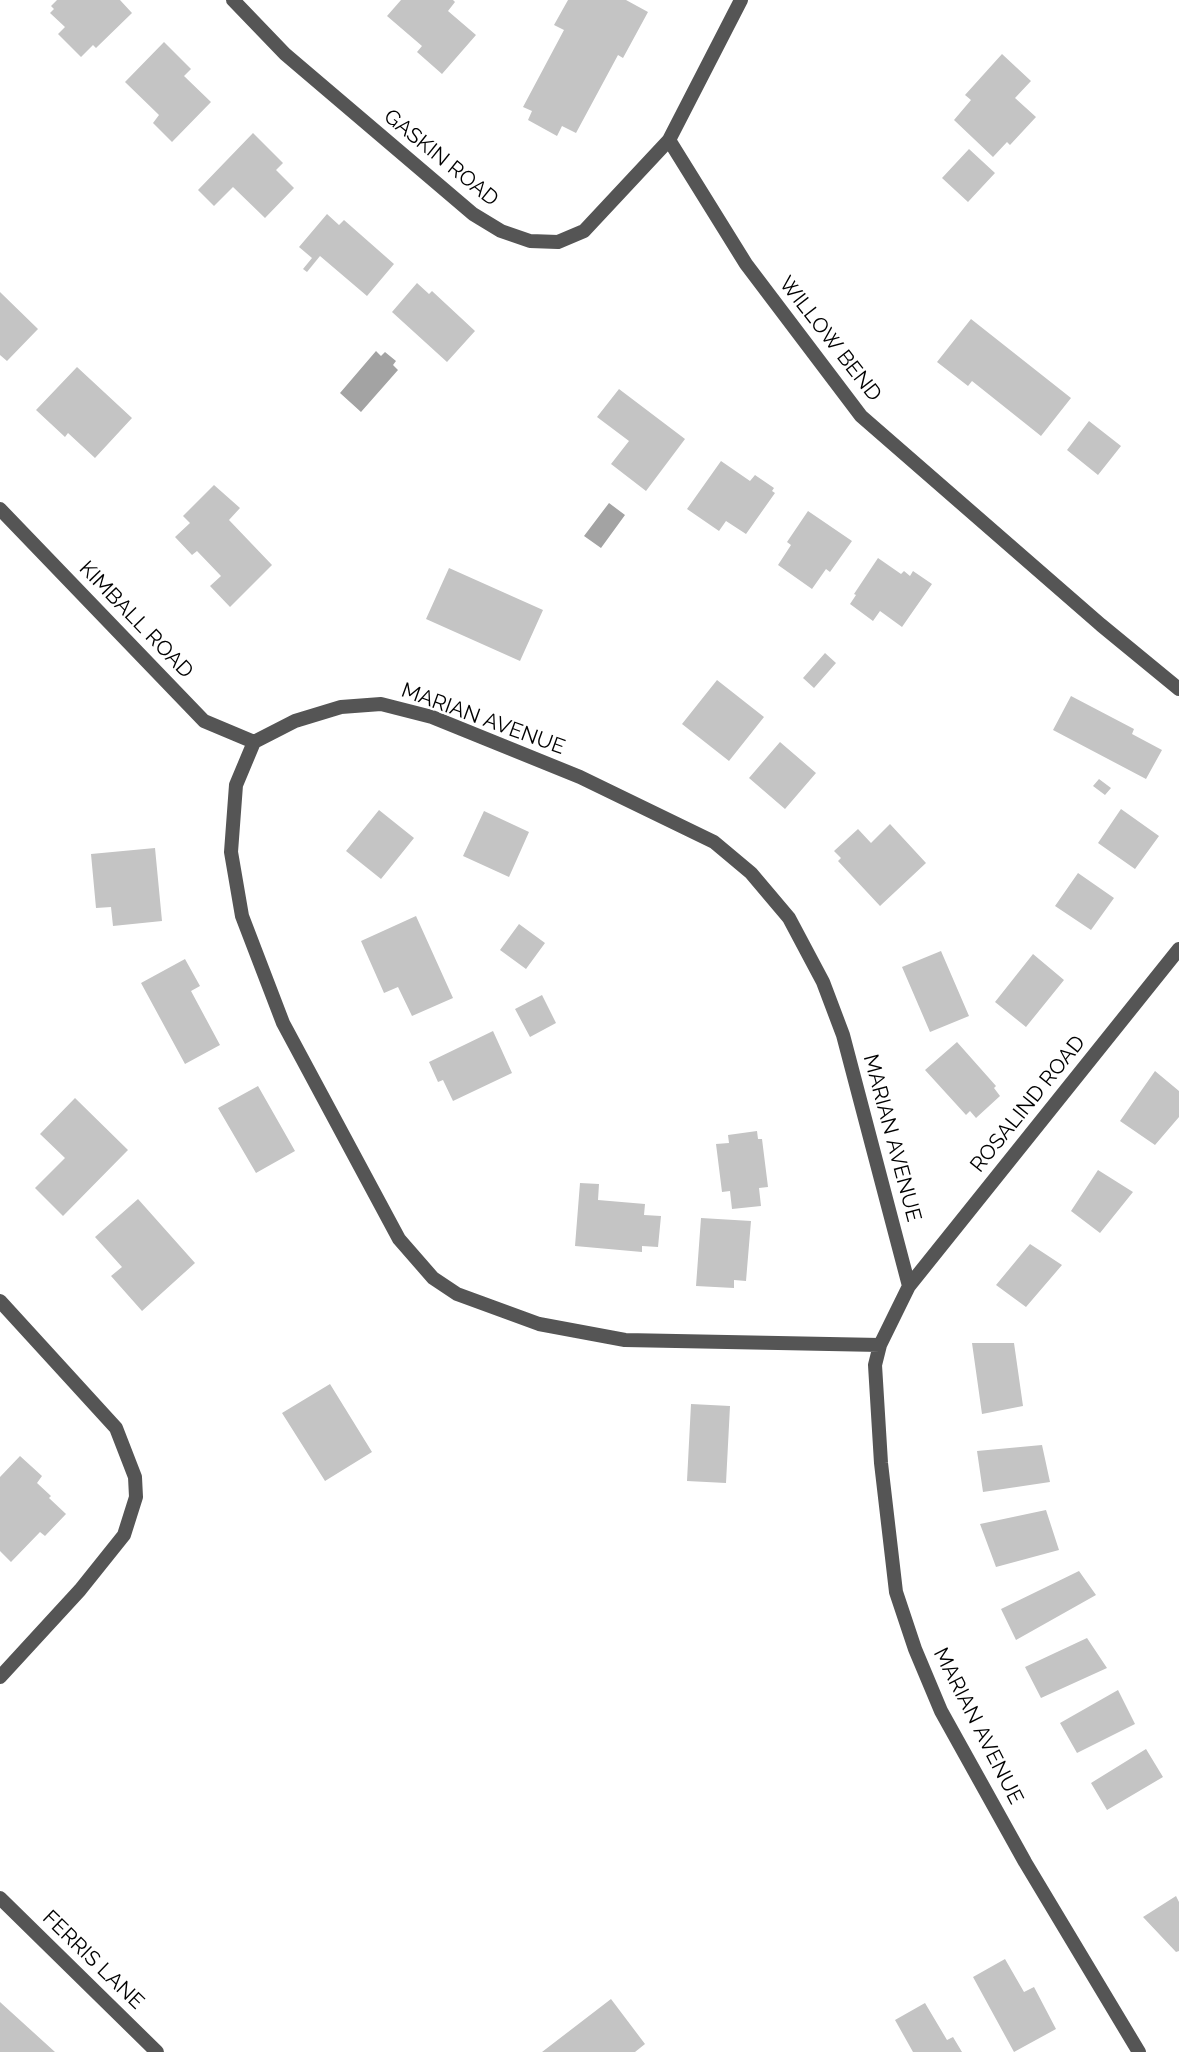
<!DOCTYPE html>
<style>
body{margin:0}
canvas{display:block;background:#fff}
</style>
<canvas width="1179" height="2052"></canvas>
<script>
const ctx = document.querySelector('canvas').getContext('2d');
ctx.lineJoin = 'round';
function fillPath(path, color) { ctx.fillStyle = color; ctx.fill(path, 'evenodd'); }
const toPath = rows => new Path2D(rows.map(r => 'M' + r).join(''));
function trace(path, color, width, dash) { ctx.strokeStyle = color; ctx.lineWidth = width; ctx.lineCap = dash ? 'butt' : 'round'; ctx.setLineDash(dash || []); ctx.stroke(path); }
function drawText(font, color, halo, rows, align = 'center') {
  ctx.font = font + ' Raleway,sans-serif'; ctx.lineWidth = 5; ctx.setLineDash([]); ctx.textBaseline = 'middle'; ctx.strokeStyle = halo; ctx.fillStyle = color; for (const [text, x, y, turn = 0] of rows) {
    ctx.save(); ctx.translate(x, y); ctx.rotate((+turn || 0) * Math.PI / 180); ctx.textAlign = isNaN(turn) ? turn : align; if (halo) ctx.strokeText(text, 0, 0); ctx.fillText(text, 0, 0); ctx.restore();
  }
}
fillPath(toPath([
 [376,351,381,356,385,352,396,361,393,365,398,370,361,412,340,393],
 [609,503,625,515,601,548,584,536]
]), '#a3a3a3');
fillPath(toPath([
 [57,0,120,0,132,13,96,48,93,45,81,57,58,34,65,27,50,13,54,9,51,6],
 [401,0,453,0,455,2,448,11,476,35,442,74,417,52,422,46,387,16],
 [568,0,626,0,648,12,623,58,618,55,576,133,562,126,557,136,528,120,532,111,523,107,564,30,554,25],
 [164,42,191,69,184,76,211,102,172,142,153,123,159,115,125,82],
 [1002,54,1031,81,1015,98,1036,117,1010,145,1007,142,993,157,954,120,971,100,965,95],
 [253,133,283,163,276,170,294,188,265,218,233,187,214,206,198,190],
 [969,149,995,173,968,202,942,178],
 [327,214,339,225,344,220,394,264,367,296,320,256,307,272,303,269,312,258,299,247],
 [417,283,429,294,432,291,475,331,447,362,392,312],
 [0,292,38,329,7,361,0,355],
 [971,319,1071,398,1041,436,972,381,968,386,937,362],
 [77,367,132,418,95,458,68,433,65,437,36,410],
 [619,389,685,439,646,491,611,464,629,441,597,417],
 [1089,421,1121,446,1098,475,1067,450],
 [721,461,750,481,755,475,774,488,772,491,775,493,746,534,726,521,719,531,687,509],
 [214,485,240,508,229,520,272,565,230,607,210,586,221,576,197,551,192,555,175,537,190,523,183,516],
 [808,511,852,541,830,572,826,569,812,589,778,565,791,545,787,542],
 [878,558,901,574,904,571,910,576,913,571,932,584,902,627,880,611,873,621,850,604,856,595,854,594],
 [449,568,543,610,520,661,426,619],
 [825,653,836,663,814,688,803,678],
 [717,680,764,717,729,761,682,724],
 [1071,696,1134,729,1132,734,1162,750,1146,779,1053,730],
 [780,742,816,773,785,809,749,778],
 [1099,779,1111,788,1105,795,1093,786],
 [1121,809,1159,836,1135,869,1098,843],
 [379,810,414,838,381,879,346,851],
 [484,811,529,832,509,877,463,856],
 [890,824,926,863,880,906,838,861,841,858,834,851,858,829,871,843],
 [155,848,162,921,113,926,111,907,96,908,91,854],
 [1078,873,1114,898,1091,930,1055,906],
 [416,916,453,998,412,1016,398,987,384,993,361,941],
 [519,924,545,943,526,969,500,950],
 [941,951,969,1016,930,1032,902,967],
 [1033,954,1064,980,1026,1027,995,1002],
 [185,959,200,986,191,991,220,1045,185,1064,141,983],
 [542,995,556,1023,530,1037,515,1009],
 [493,1031,512,1073,453,1101,443,1080,438,1082,429,1062],
 [957,1042,996,1086,994,1088,1000,1096,976,1118,970,1111,966,1115,925,1070],
 [1155,1071,1179,1091,1179,1117,1155,1145,1120,1121],
 [258,1086,295,1151,256,1173,218,1108],
 [75,1098,128,1150,63,1216,35,1188,65,1158,40,1134],
 [757,1131,758,1139,762,1139,768,1187,759,1188,761,1206,732,1209,730,1191,722,1192,716,1144,729,1143,728,1135],
 [1098,1170,1133,1192,1100,1233,1071,1211],
 [580,1183,599,1184,598,1200,645,1204,644,1215,661,1216,658,1247,642,1246,642,1252,575,1246],
 [138,1199,195,1263,142,1311,111,1276,122,1267,95,1237],
 [701,1218,751,1221,746,1281,734,1280,734,1288,696,1286],
 [1030,1244,1062,1265,1026,1307,996,1285],
 [972,1343,1014,1343,1023,1406,982,1414],
 [330,1384,372,1452,325,1481,282,1413],
 [691,1404,730,1406,726,1483,687,1481],
 [1042,1445,1050,1482,983,1492,977,1451],
 [20,1456,42,1476,37,1483,51,1496,49,1498,66,1514,45,1536,40,1532,11,1562,0,1551,0,1477],
 [1046,1510,1059,1550,996,1567,980,1524],
 [1079,1571,1096,1595,1016,1640,1001,1609],
 [1087,1638,1107,1668,1041,1698,1025,1667],
 [1118,1690,1135,1724,1077,1753,1060,1723],
 [1146,1749,1163,1777,1107,1810,1091,1783],
 [1176,1896,1179,1902,1179,1951,1176,1952,1143,1917],
 [1005,1959,1024,1992,1034,1987,1056,2029,1014,2052,973,1977],
 [611,1999,645,2044,635,2052,542,2052],
 [0,2002,55,2052,0,2052],
 [925,2003,947,2040,953,2037,962,2052,913,2052,895,2020]
]), '#c4c4c4');
trace(toPath([
 [233,0,285,54,473,214,501,231,530,241,558,242,584,231,669,140],
 [741,0,669,140,746,264,861,416,1101,625,1179,689],
 [0,509,204,721,254,742],
 [909,1286,1179,949],
 [0,1301,116,1428,135,1477,136,1497,124,1535,80,1590,0,1677],
 [880,1345,625,1340,539,1324,457,1294,433,1278,399,1239,283,1023,242,916,231,852,236,785,254,742,295,721,341,707,381,704,432,717,580,777,714,842,751,873,789,918,823,982,843,1035,909,1286,880,1345,875,1365,881,1463,896,1592,915,1649,941,1711,1025,1862,1139,2052],
 [0,1898,157,2052]
]), '#555', 14);
drawText('21px', '#000', '#fff', [
 ["GASKIN ROAD",441,158,39],
 ["WILLOW BEND",830,339,52],
 ["KIMBALL ROAD",136,620,46],
 ["MARIAN AVENUE",483,719,20],
 ["ROSALIND ROAD",1028,1104,-51],
 ["MARIAN AVENUE",892,1138,75],
 ["MARIAN AVENUE",978,1726,63],
 ["FERRIS LANE",93,1960,44]
]);
</script>
